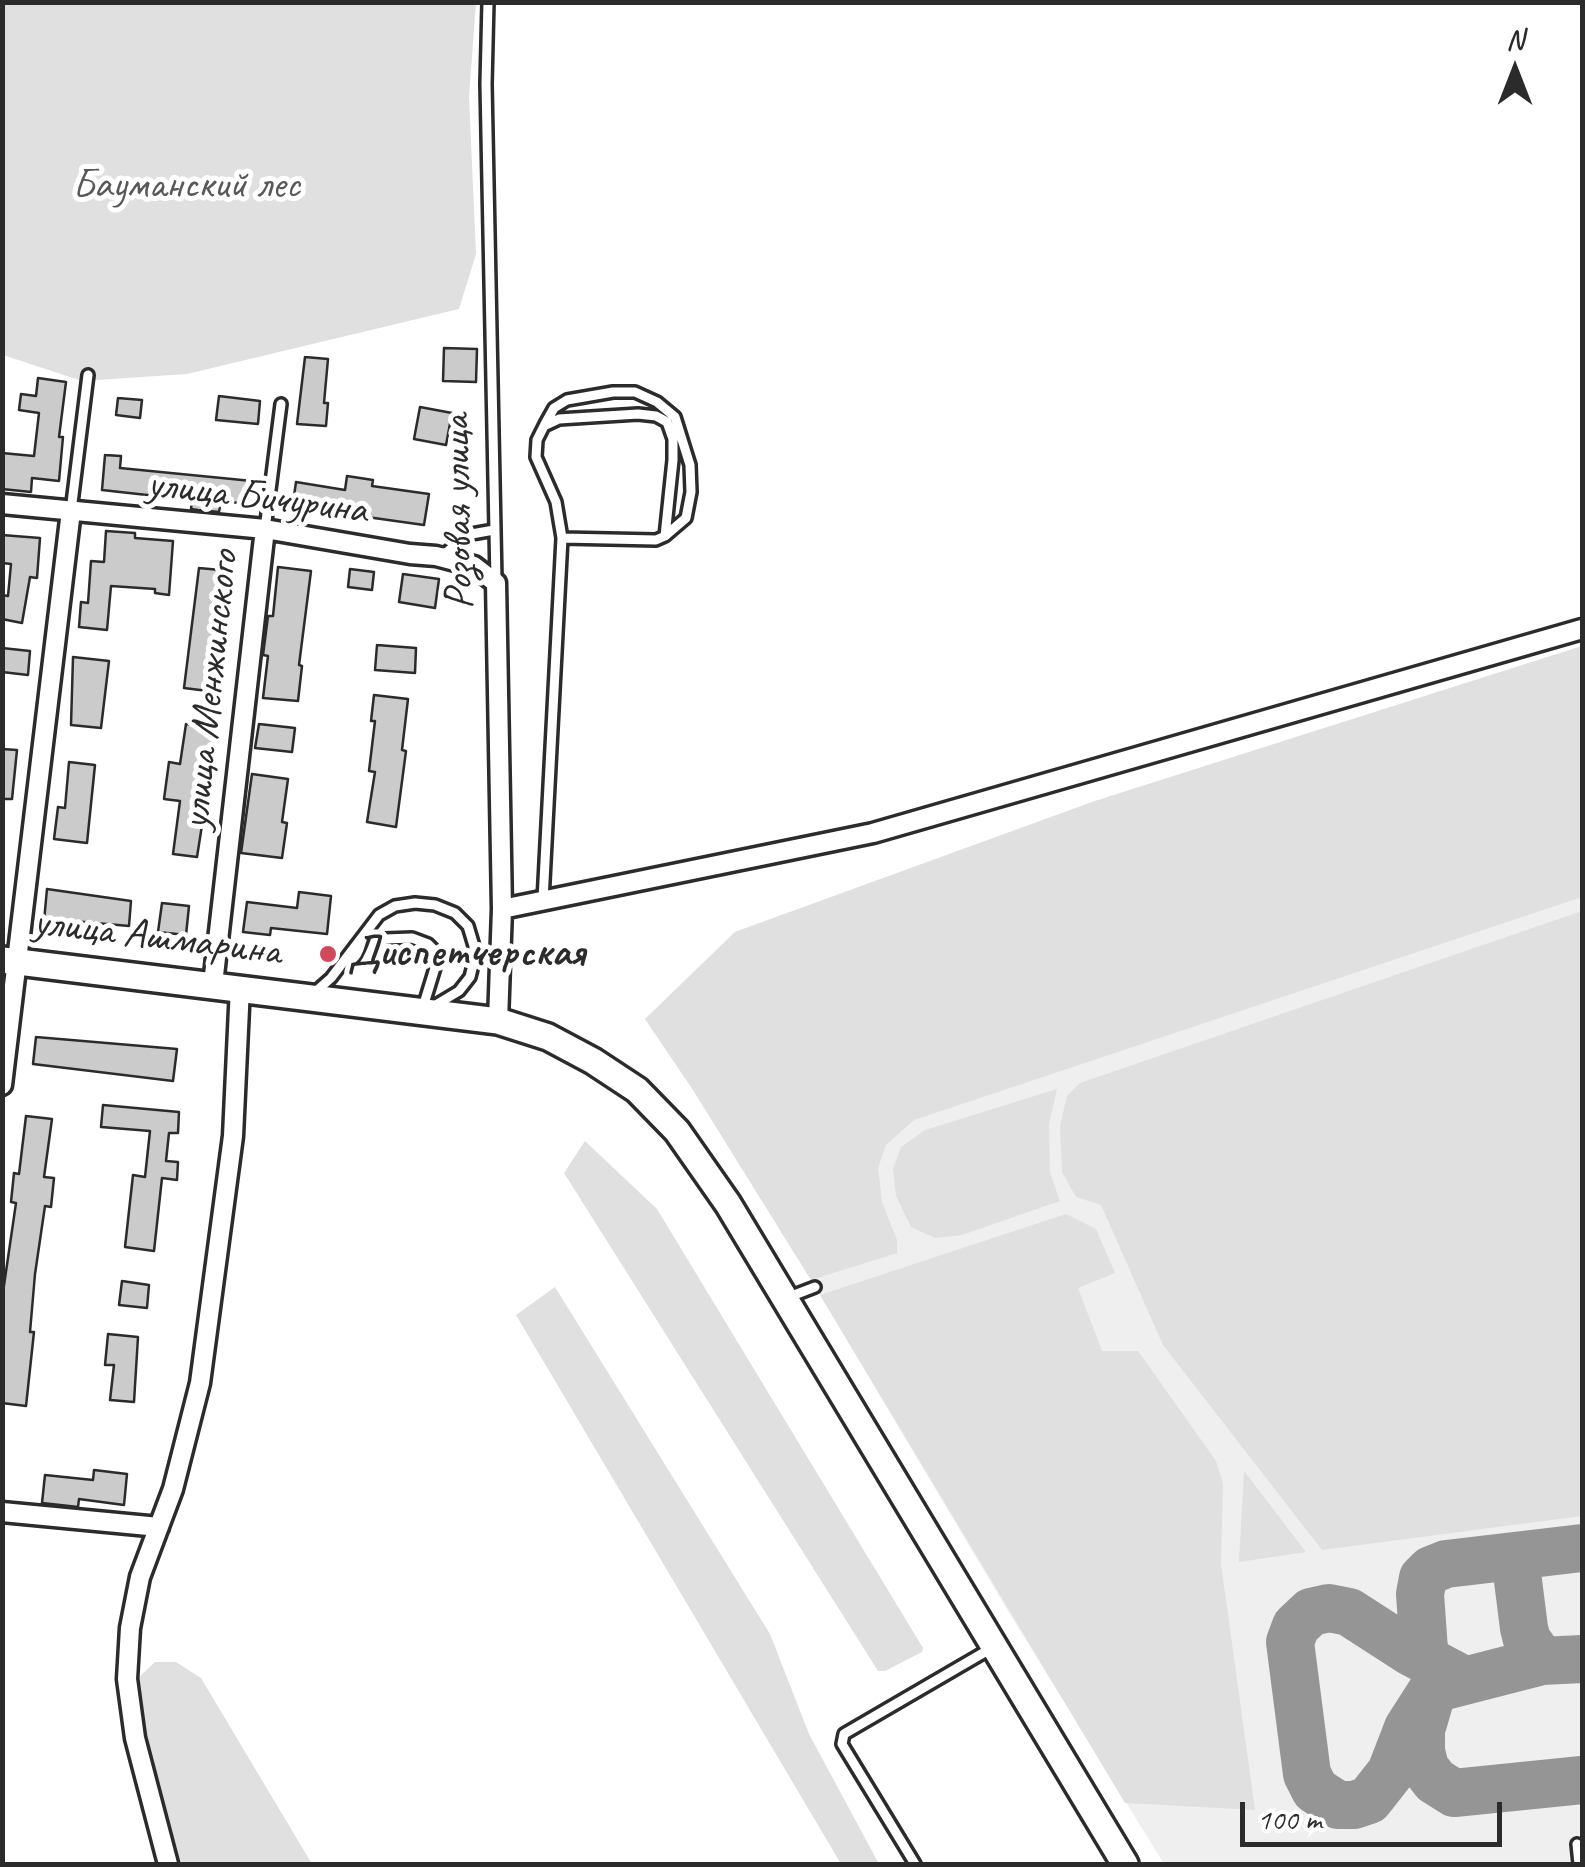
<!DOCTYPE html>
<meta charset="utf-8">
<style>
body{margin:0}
#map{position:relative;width:1585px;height:1867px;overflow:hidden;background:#fff;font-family:Caveat,sans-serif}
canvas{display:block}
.frame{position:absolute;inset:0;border:5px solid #2b2b2b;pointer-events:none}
.north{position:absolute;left:1465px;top:20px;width:100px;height:100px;-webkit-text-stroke:8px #fff;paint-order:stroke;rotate:0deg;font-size:28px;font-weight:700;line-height:40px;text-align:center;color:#2b2b2b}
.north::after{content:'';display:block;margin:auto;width:35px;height:45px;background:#2b2b2b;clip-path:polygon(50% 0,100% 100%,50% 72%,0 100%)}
.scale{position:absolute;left:1240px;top:1802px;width:262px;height:45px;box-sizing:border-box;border:5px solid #2b2b2b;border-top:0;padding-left:12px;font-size:30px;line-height:35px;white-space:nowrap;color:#2b2b2b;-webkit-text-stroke:8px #fff;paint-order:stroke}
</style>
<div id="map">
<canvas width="1585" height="1867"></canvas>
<div class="frame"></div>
<div class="north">N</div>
<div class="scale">100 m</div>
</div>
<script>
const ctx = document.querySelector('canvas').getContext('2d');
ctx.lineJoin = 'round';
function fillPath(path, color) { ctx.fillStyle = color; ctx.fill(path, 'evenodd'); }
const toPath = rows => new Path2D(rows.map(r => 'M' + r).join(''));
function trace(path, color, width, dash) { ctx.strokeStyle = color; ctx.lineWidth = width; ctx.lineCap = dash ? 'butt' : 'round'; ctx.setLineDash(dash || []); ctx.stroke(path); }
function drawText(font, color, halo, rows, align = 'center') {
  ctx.font = font + ' Caveat,sans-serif'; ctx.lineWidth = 10; ctx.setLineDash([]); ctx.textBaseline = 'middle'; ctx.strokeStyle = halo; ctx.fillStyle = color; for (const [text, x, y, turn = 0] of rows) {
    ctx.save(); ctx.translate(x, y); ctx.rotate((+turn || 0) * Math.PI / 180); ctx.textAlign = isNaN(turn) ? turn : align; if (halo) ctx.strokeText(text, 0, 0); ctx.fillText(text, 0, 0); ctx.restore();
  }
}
fillPath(toPath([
 [1582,646,1582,1864,1164,1864,1008,1611,811,1280,693,1090,645,1019,735,932,1095,801]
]), '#efefef');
fillPath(toPath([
 [3,3,476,3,469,96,476,254,459,309,187,374,82,381,3,355],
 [1582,646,1582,897,914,1120,886,1145,878,1168,882,1202,897,1240,897,1253,811,1280,693,1090,645,1019,735,932,1095,801],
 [1582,911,1582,1516,1322,1550,1163,1345,1101,1205,1076,1197,1062,1172,1060,1126,1067,1096,1080,1083],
 [1057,1089,1049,1124,1050,1173,1060,1201,962,1235,935,1238,911,1227,896,1196,893,1169,901,1147,925,1130],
 [585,1141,657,1209,923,1648,922,1652,885,1671,878,1671,564,1173],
 [1066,1214,1096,1229,1115,1273,1078,1288,1102,1351,1138,1351,1216,1461,1223,1484,1221,1564,1255,1810,1125,1803,820,1295],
 [555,1287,770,1634,809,1734,879,1864,841,1864,516,1315],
 [1244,1471,1306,1552,1239,1562],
 [155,1662,176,1662,201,1678,312,1864,180,1864,136,1694,139,1677]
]), '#e0e0e0');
trace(toPath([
 [1515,1557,1524,1628,1527,1640,1542,1661],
 [1582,1659,1542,1661,1433,1689,1421,1730,1421,1751,1425,1768,1435,1781,1454,1793,1582,1780],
 [1431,1663,1424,1650,1420,1594,1423,1578,1431,1570,1446,1564,1582,1548],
 [1433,1689,1408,1728,1391,1772,1369,1800,1354,1805,1338,1805,1315,1790,1307,1774,1290,1642,1296,1626,1311,1612,1329,1608,1349,1612,1411,1652,1464,1680]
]), '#959595', 48);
const building = toPath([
 [444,348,477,349,476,382,443,381,444,348],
 [305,357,328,359,324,403,328,403,326,426,297,424,305,357],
 [38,378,66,382,59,437,63,437,59,481,32,478,31,492,2,489,2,453,34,456,39,413,19,410,21,394,36,396,38,378],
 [219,396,260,401,258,424,216,420,219,396],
 [118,398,142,400,140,418,116,415,118,398],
 [420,407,452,413,446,445,414,439,420,407],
 [105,455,121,456,120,468,252,481,249,504,221,501,219,512,198,510,191,509,192,500,102,490,105,455],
 [347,476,373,480,372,486,429,494,424,525,324,511,323,515,292,510,296,482,345,490,347,476],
 [106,531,135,533,135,538,173,541,169,595,155,593,155,589,111,586,107,630,79,627,81,602,88,603,91,561,104,562,106,531],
 [2,535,40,538,37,578,30,577,22,623,2,619,2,595,8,596,11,564,2,563,2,535],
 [278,567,311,571,299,665,302,666,298,701,263,698,268,656,263,655,268,616,273,616,278,567],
 [199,568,231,571,216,692,184,688,199,568],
 [350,569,374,572,372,590,348,587,350,569],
 [403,574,439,579,435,608,399,602,403,574],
 [377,645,416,648,415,673,375,670,377,645],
 [2,648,30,651,28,675,2,672,2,648],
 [73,657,109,661,101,728,71,725,73,657],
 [374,695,408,699,402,750,406,751,396,827,367,822,375,772,369,771,375,721,371,721,374,695],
 [186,724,216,728,212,758,202,757,198,785,208,787,197,857,173,854,180,801,164,799,169,762,180,764,186,724],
 [259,724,295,728,292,752,255,748,259,724],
 [2,749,17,750,12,799,2,799,2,749],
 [69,762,95,765,87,843,54,839,58,807,65,808,69,762],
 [252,774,288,779,282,822,287,823,282,858,241,853,252,774],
 [47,889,131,901,129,926,73,921,73,924,44,921,47,889],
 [299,892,331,896,327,934,271,928,270,935,243,932,247,902,297,908,299,892],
 [162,903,189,906,186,935,158,932,162,903],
 [533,949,560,950,560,965,532,964,533,949],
 [36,1037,177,1049,173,1081,33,1064,36,1037],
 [103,1105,179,1112,178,1133,169,1133,166,1161,178,1162,177,1180,162,1178,154,1251,125,1247,133,1175,145,1177,150,1131,101,1127,103,1105],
 [26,1116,52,1119,44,1177,54,1178,51,1207,45,1206,35,1274,30,1332,34,1332,26,1406,2,1403,2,1299,16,1203,11,1202,14,1173,19,1174,26,1116],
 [122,1281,149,1285,147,1308,119,1305,122,1281],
 [108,1334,138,1337,134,1402,110,1400,114,1365,105,1365,108,1334],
 [94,1470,127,1474,124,1505,79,1499,78,1507,42,1503,45,1475,93,1480,94,1470]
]);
fillPath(building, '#cbcbcb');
trace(building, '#2b2b2b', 2.5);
const lane = toPath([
 [488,2,486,84,496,580],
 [545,424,554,408,567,400,613,392,635,392,657,402,675,417,690,465,691,492,686,518,665,536],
 [71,511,88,375],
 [265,529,281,404],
 [439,555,447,552,466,535,494,530],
 [543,900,562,538,556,502,536,457,537,440,544,426,559,419,638,414,656,416,667,422,673,439,673,460,665,536,656,540,562,538],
 [348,959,385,939,412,938,428,944,433,949,435,968,423,1007],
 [314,993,331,978,379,915,395,906,415,903,435,905,455,913,468,926,474,946,474,961,470,977,459,991,434,1006],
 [789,1297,815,1287],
 [1577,1844,1579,1864],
 [915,1864,842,1744,844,1734,990,1649]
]);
const street = toPath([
 [2,504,265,529,410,554,436,556,474,566,496,583,502,909,498,1021],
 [502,909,873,833,1582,629],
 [213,984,265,529],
 [2,1085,71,511],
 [2,1512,159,1527],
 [168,1864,135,1738,127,1679,130,1628,140,1577,173,1489,200,1383,233,1136,240,987]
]);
const secondary = toPath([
 [2,960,498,1021,548,1037,593,1061,637,1090,677,1131,728,1204,1125,1864]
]);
trace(lane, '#2b2b2b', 16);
trace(street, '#2b2b2b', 25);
trace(secondary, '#2b2b2b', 32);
trace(lane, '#fff', 9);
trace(street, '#fff', 18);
trace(secondary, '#fff', 25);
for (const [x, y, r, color] of [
 [328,954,10,"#d1495b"]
]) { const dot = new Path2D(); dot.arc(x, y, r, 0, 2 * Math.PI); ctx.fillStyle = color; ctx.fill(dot); trace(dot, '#fff', 4); }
drawText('42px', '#585858', '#fff', [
 ["Бауманский лес",186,186]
]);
drawText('42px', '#2b2b2b', '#fff', [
 ["улица Бичурина",257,498,7],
 ["Розовая улица",459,512,-91],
 ["улица Менжинского",211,690,-84],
 ["улица Ашмарина",157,938,7]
]);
drawText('bold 42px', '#2b2b2b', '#fff', [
 ["Диспетчерская",348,954]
], 'left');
</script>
